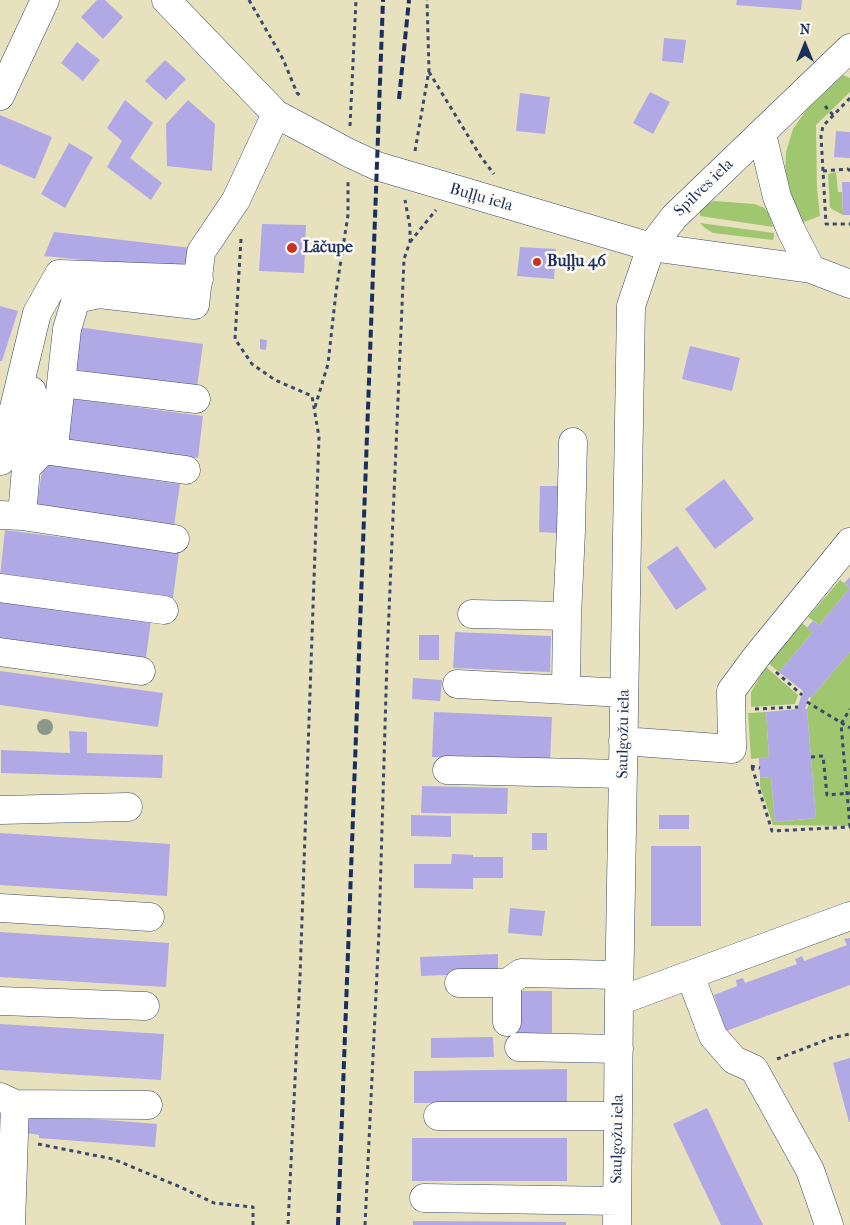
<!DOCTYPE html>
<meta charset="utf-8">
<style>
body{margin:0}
#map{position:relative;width:850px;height:1225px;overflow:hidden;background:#e8e1be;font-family:"IM FELL French Canon",serif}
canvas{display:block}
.north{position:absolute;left:780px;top:20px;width:50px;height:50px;-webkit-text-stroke:4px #fdfcf7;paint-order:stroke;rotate:0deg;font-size:14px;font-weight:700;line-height:20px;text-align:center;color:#1b2f5e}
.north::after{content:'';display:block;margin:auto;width:18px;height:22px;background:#1b2f5e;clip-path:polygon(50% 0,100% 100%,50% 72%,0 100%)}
</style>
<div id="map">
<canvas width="850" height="1225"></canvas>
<div class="north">N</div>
</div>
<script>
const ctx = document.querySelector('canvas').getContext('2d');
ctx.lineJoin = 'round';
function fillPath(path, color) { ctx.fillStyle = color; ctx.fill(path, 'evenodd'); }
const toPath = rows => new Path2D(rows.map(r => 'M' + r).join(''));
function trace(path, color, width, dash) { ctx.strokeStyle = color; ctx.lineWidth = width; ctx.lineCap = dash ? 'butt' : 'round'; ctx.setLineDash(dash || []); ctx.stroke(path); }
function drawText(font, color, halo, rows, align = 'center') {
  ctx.font = font + ' "IM FELL French Canon",serif'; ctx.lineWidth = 5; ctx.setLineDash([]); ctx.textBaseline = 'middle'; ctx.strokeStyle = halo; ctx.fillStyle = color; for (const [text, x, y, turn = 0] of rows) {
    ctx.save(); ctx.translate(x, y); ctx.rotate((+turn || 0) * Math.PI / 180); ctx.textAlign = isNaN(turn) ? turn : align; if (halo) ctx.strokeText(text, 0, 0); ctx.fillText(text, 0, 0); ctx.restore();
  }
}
fillPath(toPath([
 [843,75,850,78,850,92,816,125,817,189,820,216,804,222,794,207,785,176,786,152,793,129,812,102,837,78],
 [836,172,838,192,842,192,843,215,830,208,828,174],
 [714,201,755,204,764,208,769,213,773,227,700,216,700,210,708,203],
 [700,223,774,233,774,237,773,240,713,233,705,228],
 [840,580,850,588,819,625,808,617],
 [802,623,813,632,779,672,768,663],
 [850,652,850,826,773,825,760,786,760,778,771,777,775,822,816,818,807,709,811,698],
 [766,667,798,695,795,704,751,707,751,692],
 [766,712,769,757,751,759,748,713]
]), '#a1c670');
fillPath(toPath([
 [97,0,105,0,123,17,103,39,81,17],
 [737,0,802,0,801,10,736,5],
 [664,38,686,40,683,63,662,61],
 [77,42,100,60,83,81,61,63],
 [165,60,186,79,166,100,145,81],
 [650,92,670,102,653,134,633,123],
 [520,93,550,97,545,134,516,131],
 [125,100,153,123,130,158,162,183,151,200,107,167,122,141,107,128],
 [188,100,215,124,212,171,167,166,166,124],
 [0,115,52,137,35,179,0,164],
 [836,131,850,132,850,158,834,157],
 [69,143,93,157,65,208,41,194],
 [842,182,850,182,850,215,843,215],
 [262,224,306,225,304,273,259,271],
 [54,232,191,248,189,271,44,256],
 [520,247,556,249,554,279,517,276],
 [0,306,18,311,2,361,0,361],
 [77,327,203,344,197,387,71,369],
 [260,339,267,340,266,350,260,349],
 [690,346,740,358,732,391,682,379],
 [67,398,203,416,198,458,62,439],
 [43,464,180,484,174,526,37,505],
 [724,479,754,519,715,549,685,509],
 [540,486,560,486,560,519,557,519,557,533,539,532],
 [5,530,179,552,173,598,0,576],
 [677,546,707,589,676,610,647,567],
 [850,577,850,652,811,698,809,697,805,709,807,709,816,818,775,822,771,777,760,778,759,758,769,757,766,712,797,709,803,691,779,672,813,632,807,628,810,624,813,621,819,625,850,588,844,583],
 [0,600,151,621,145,664,0,643],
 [455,632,551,636,550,672,453,668],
 [419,635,439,635,439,660,419,660],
 [0,671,163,693,158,727,0,705],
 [413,678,442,680,440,701,412,699],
 [434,712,552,717,550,762,432,757],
 [69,731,87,732,87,753,163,755,162,778,1,773,1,750,70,753],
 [422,786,508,788,507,814,421,813],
 [411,815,451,816,451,837,411,836],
 [659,815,689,815,689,829,659,829],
 [0,833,170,844,167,896,0,885],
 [532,833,547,833,547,850,532,850],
 [651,846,701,846,701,926,651,926],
 [452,854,473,855,473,857,503,857,503,878,473,878,473,889,414,888,414,864,451,864],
 [510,908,545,911,542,936,508,933],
 [0,932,169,943,166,987,0,977],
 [850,938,850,985,726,1031,714,995,737,986,736,980,743,978,745,983,797,964,795,959,802,956,804,961,847,945,844,939],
 [498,954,498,973,421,976,420,957],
 [517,991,552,991,552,1037,517,1037],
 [0,1024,164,1034,161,1080,0,1070],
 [493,1037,494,1057,431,1058,431,1038],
 [850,1058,850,1122,849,1122,833,1063],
 [567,1069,567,1102,414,1103,414,1071],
 [707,1108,745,1188,763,1225,721,1225,673,1124],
 [28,1114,157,1124,155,1147,39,1138,39,1135,27,1133],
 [412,1138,567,1138,567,1181,412,1181],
 [413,1221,566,1222,566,1225,413,1225]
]), '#b1a9e6');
const minor = toPath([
 [166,0,276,114,349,153,377,166,651,247,811,269,850,284],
 [0,96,45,0],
 [762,134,777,197,791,230,811,269],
 [61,383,196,399],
 [43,450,186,470],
 [1,461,37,313,59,274,199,279],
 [26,468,32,391],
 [0,515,22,516,26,468,55,438,67,329,76,299,99,294,195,305,201,252,236,200,276,114],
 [22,516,175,539],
 [0,588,164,610],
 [472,614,567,616,566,690],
 [567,616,571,531,573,442],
 [0,652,141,671],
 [457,684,624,693],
 [623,741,732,749,731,691,757,656,850,542],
 [447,770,623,774],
 [0,810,128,807],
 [0,908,150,917],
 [690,975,713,1036,734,1060,754,1069,810,1170,829,1225],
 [459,983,507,983,521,973,619,975],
 [507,983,507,1022],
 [0,1001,145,1006],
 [619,1001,850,916],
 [519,1047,619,1049],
 [0,1097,15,1104,11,1225],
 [15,1104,148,1105],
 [438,1116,618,1116],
 [424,1198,617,1201],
 [617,1225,619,1001,631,306,651,247,674,217,850,48]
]);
trace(minor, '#3a4a6c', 29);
trace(toPath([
 [249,0,283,59,297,93,302,97],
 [429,72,481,157,494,174],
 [850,98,823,126,821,136,826,224,850,224],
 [825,106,833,115],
 [350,126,356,0],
 [415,151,429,70,427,0],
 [823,171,848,169,850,171],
 [241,239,235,339,252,364,275,380,312,396,319,437,300,977,288,1225],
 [410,242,436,210],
 [315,407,328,364,336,292,348,215,348,179],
 [776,672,802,695],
 [807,702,850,728],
 [755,709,798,707],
 [811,757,823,756,827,795,850,793],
 [751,766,760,768],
 [752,767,772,831,850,827],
 [850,827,841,724,850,709],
 [777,1059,831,1038,850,1034],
 [38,1144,113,1159,178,1186,214,1203,253,1207,253,1225],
 [365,1225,379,931,387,659,404,259,410,242,410,227,405,200]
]), '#3a4a6c', 3, [4, 4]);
trace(minor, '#fff', 28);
trace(toPath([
 [399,99,409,0],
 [338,1225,383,0]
]), '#1b2f5e', 4, [8, 4]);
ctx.fillStyle = '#8d988c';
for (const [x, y] of [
 [45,727]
]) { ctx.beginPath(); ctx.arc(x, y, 8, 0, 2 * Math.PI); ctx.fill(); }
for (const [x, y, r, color] of [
 [292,248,6,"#c8321e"],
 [537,262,5,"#c8321e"]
]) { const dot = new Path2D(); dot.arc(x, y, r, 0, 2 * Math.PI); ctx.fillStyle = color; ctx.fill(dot); trace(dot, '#fdfcf7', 2); }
drawText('16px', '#1b2f5e', '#fdfcf7', [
 ["Spilves iela",704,188,-44],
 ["Buļļu iela",481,198,16],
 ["Saulgožu iela",624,734,-89],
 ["Saulgožu iela",618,1139,-89]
]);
drawText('bold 16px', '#1b2f5e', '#fdfcf7', [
 ["Lāčupe",303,248],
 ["Buļļu 46",547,262]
], 'left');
</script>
